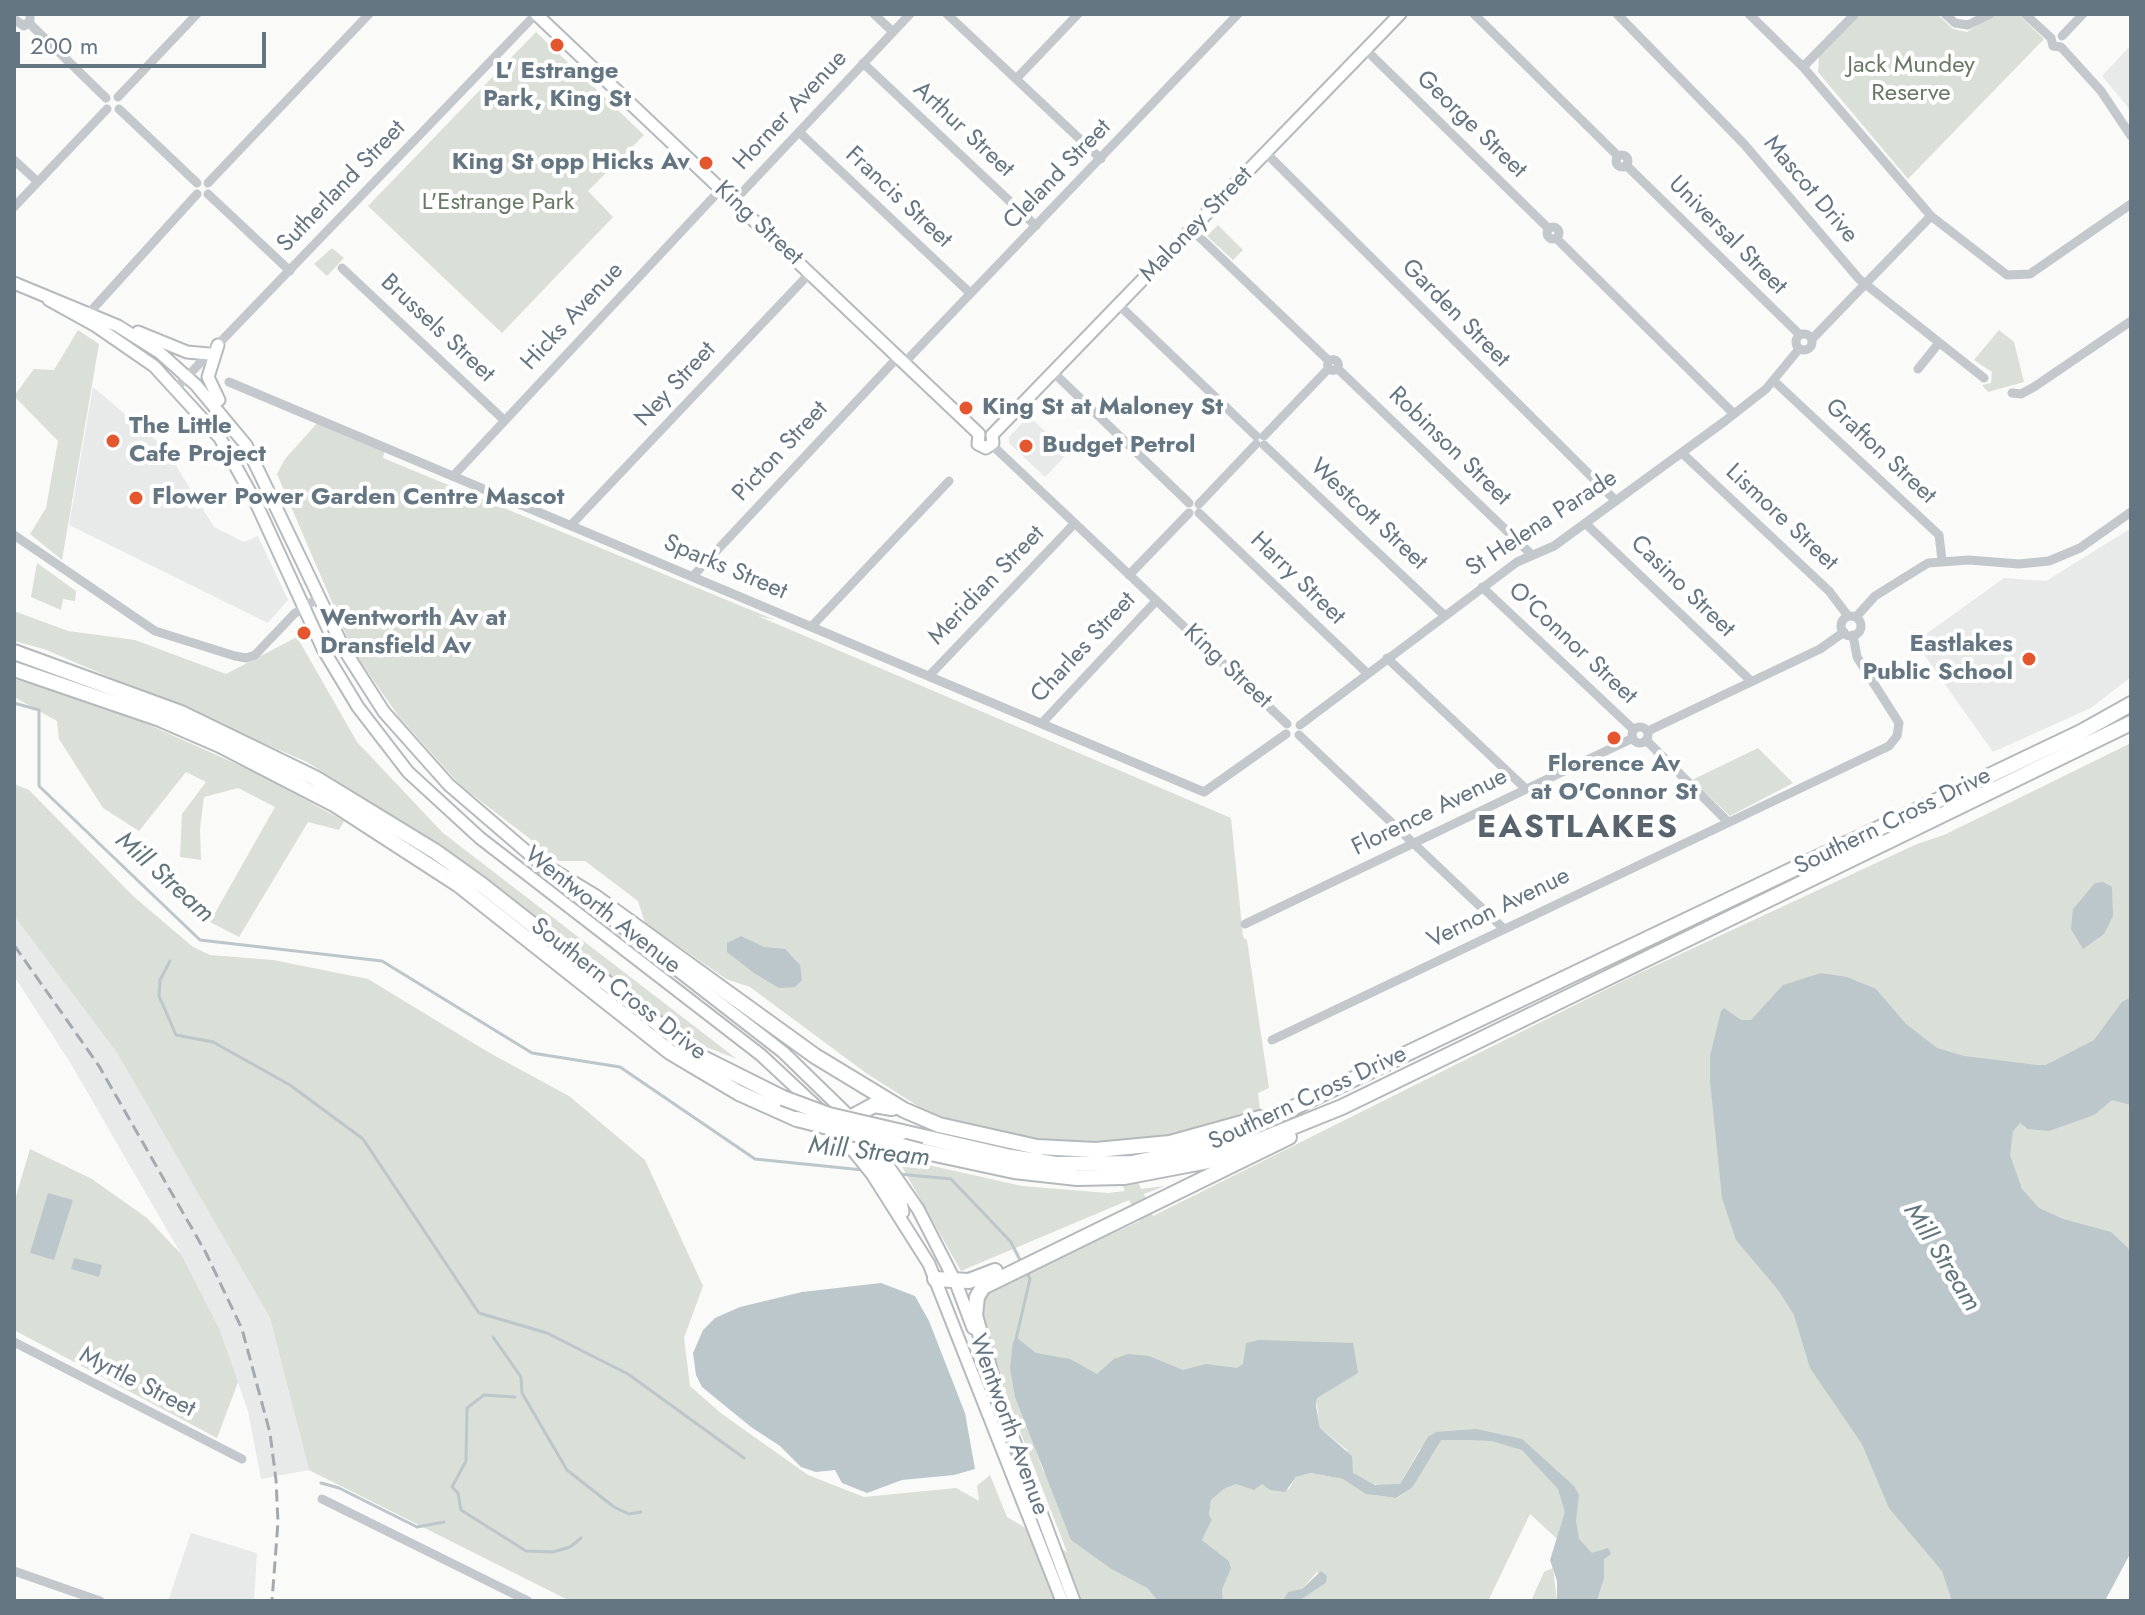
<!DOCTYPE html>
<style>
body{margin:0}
#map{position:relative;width:2145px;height:1615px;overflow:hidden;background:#fafaf8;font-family:Jost,sans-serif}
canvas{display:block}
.frame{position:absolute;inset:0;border:16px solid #657683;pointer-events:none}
.scale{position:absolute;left:16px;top:32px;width:250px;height:36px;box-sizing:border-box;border:4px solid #657683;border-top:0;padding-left:10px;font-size:24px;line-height:28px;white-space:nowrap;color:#657683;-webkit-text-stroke:6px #fff;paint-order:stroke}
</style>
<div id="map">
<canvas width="2145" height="1615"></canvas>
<div class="frame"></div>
<div class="scale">200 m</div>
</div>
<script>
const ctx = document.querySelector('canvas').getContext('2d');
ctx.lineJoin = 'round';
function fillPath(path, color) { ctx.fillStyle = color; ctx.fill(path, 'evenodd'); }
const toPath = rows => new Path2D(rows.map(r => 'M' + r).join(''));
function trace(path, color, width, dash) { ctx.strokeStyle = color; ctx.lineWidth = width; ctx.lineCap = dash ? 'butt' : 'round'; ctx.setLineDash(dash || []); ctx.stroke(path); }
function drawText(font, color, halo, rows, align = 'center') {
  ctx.font = font + ' Jost,sans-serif'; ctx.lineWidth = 8; ctx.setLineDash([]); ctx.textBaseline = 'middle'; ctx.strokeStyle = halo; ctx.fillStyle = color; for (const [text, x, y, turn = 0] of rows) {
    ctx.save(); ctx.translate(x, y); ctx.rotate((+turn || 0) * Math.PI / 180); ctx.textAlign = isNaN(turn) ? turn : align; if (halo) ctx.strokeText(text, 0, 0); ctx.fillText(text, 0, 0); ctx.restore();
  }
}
fillPath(toPath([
 [2131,45,2131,111,2102,76],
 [93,387,165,448,214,527,244,542,258,536,288,600,268,623,69,525],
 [1029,416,1068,453,1045,477,1009,443,1009,437],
 [2128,530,2131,534,2131,677,2091,708,1993,752,1915,642,2004,578,2046,581],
 [14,916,117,1053,270,1318,309,1470,261,1479,248,1411,219,1328,181,1254,71,1064,14,976],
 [191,1533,257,1553,254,1601,168,1601]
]), '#e8e9e9');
fillPath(toPath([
 [1861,14,1937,14,1953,29,1967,32,1995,14,2018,14,2044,39,1908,179,1818,72,1819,57],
 [536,32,644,135,588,191,613,217,502,333,368,206],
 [1218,225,1243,250,1233,260,1207,236],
 [332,248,344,258,327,276,314,264],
 [78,330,99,344,62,560,30,534,46,508,58,441,14,396,34,369,54,370],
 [1999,330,2014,342,2024,382,1988,392,1982,385,1991,383,1992,372,1974,360],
 [319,421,385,450,383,458,775,620,758,616,1231,818,1243,937,1247,940,1269,1088,1258,1093,1260,1109,1189,1132,1122,1143,1141,1189,1165,1186,1144,1194,1153,1216,1629,978,1917,844,1944,835,2131,743,2131,1320,1994,1601,1597,1601,1603,1581,1530,1514,1488,1601,1299,1601,1326,1583,1317,1572,1302,1589,1283,1601,1223,1601,1222,1590,1231,1567,1229,1561,1202,1540,1212,1520,1209,1515,1211,1500,1224,1489,1236,1484,1262,1483,1270,1490,1289,1489,1296,1477,1311,1473,1343,1479,1373,1495,1397,1498,1412,1488,1434,1447,1420,1449,1400,1484,1387,1487,1365,1482,1352,1473,1347,1450,1320,1428,1316,1398,1325,1392,1013,1382,1043,1471,1130,1578,1147,1588,1158,1601,570,1601,309,1470,270,1318,117,1053,14,916,14,784,29,790,133,896,193,947,210,955,273,960,368,979,488,1052,569,1096,645,1160,703,1286,684,1338,690,1386,722,1414,808,1475,864,1497,956,1488,979,1501,977,1486,990,1475,1007,1517,1067,1552,1004,1390,980,1309,984,1292,1140,1221,1129,1200,961,1271,897,1158,1022,1186,1108,1193,1125,1191,1104,1145,1032,1139,973,1127,927,1112,866,1073,750,987,726,979,645,923,638,901,585,861,559,861,461,786,399,717,353,651,277,474,285,459],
 [37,563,76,591,75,601,63,599,61,610,31,597],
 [14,611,68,631,135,640,226,674,297,637,357,742,443,833,737,1059,706,1047,642,1002,447,850,307,762,44,649,14,641],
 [14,679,103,704,261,775,344,821,339,830,308,822,239,937,210,922,275,807,238,788,204,797,200,828,201,860,180,857,182,814,206,782,186,772,139,831,103,808,59,739,57,721,14,697],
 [1758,748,1793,783,1730,816,1692,780],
 [30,1149,92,1179,147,1218,181,1254,219,1328,238,1382,217,1438,14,1330,14,1203],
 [1553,1568,1557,1601,1531,1601,1544,1572]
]), '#dadfd7');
fillPath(toPath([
 [2103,882,2112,887,2113,916,2104,934,2083,949,2071,929,2073,909,2095,883],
 [741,936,764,947,785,949,800,965,802,980,795,987,779,988,754,973,727,952,727,943],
 [1821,973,1847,977,1876,989,1906,1024,1937,1048,1964,1056,2037,1065,2046,1065,2094,1040,2122,1002,2131,997,2131,1105,2112,1100,2094,1115,2049,1131,2028,1129,2020,1123,2013,1131,2010,1155,2022,1189,2039,1208,2063,1219,2111,1232,2131,1251,2131,1552,2105,1601,1952,1601,1942,1571,1889,1508,1862,1444,1810,1368,1794,1315,1779,1291,1736,1240,1722,1198,1710,1081,1710,1056,1721,1011,1724,1008,1741,1020,1751,1020,1783,985],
 [48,1193,73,1200,54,1260,30,1253],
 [74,1258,102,1265,99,1277,71,1269],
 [881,1283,915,1296,929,1321,965,1413,975,1469,954,1475,902,1480,867,1493,842,1483,835,1470,816,1472,801,1467,780,1446,751,1427,702,1387,696,1375,693,1353,703,1330,715,1318,740,1307,802,1292],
 [1017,1338,1036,1353,1070,1359,1097,1374,1114,1359,1128,1354,1149,1356,1183,1370,1206,1364,1237,1368,1243,1364,1246,1343,1259,1340,1353,1343,1358,1373,1317,1398,1316,1406,1320,1428,1352,1456,1353,1473,1375,1485,1400,1484,1428,1437,1436,1432,1476,1429,1522,1439,1574,1486,1579,1495,1576,1521,1579,1539,1592,1553,1608,1548,1611,1554,1604,1559,1604,1578,1597,1601,1557,1601,1557,1581,1550,1560,1565,1512,1558,1489,1522,1450,1492,1441,1470,1440,1441,1440,1412,1488,1396,1498,1366,1494,1343,1479,1311,1473,1296,1477,1285,1492,1270,1490,1262,1484,1254,1490,1236,1484,1224,1489,1211,1500,1209,1515,1212,1520,1202,1540,1229,1561,1231,1568,1222,1590,1223,1601,1158,1601,1147,1588,1110,1568,1071,1540,1015,1397,1010,1368,1013,1342],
 [1321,1571,1327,1576,1326,1583,1299,1601,1283,1601,1288,1592,1302,1589]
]), '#bbc7cb');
trace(toPath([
 [14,703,39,710,39,786,200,940,382,961,532,1053,620,1067,755,1159,863,1170],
 [170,961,160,980,159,996,176,1035,213,1042,290,1085,363,1139,479,1313,547,1333,628,1374,744,1458],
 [899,1174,951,1179,1011,1242,1022,1264],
 [493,1337,521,1377,522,1393,567,1470,614,1507,629,1514,641,1512],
 [1013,1352,1030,1279,1026,1271],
 [515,1397,484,1395,467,1408,466,1461,452,1487,458,1493,461,1510,526,1551,553,1552,570,1547,581,1538],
 [321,1483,339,1488,417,1527,444,1522]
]), '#bbc7cb', 3);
const major = toPath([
 [536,14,979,434],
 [14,283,118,326,159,352,196,385,246,445,345,651,384,712,449,785,548,870],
 [49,300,96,326,154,366,220,438,257,505,323,649,358,707,408,772,480,838,761,1055,821,1111],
 [138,332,187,352,209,354],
 [218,345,208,377,219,400],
 [979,434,978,444,986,448,993,443,992,435],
 [992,435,1400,14],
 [581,895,783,1052,854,1121],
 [835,1128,872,1174,929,1264,1062,1601],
 [853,1133,888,1179,900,1198,903,1212],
 [868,1137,918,1209,956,1283,973,1328],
 [995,1389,1074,1601]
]);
const highway = toPath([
 [14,652,181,713,315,778,436,852,482,885,699,1056,783,1098],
 [14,669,160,719,220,745,334,804,459,885,670,1052,739,1093,797,1119],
 [542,865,595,897,815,1056,904,1110,939,1125,1037,1147,1096,1150,1170,1143,1260,1118],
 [852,1117,874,1105,892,1108],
 [902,1132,1011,1157,1056,1164,1132,1163,1213,1146,2081,732,2131,704],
 [921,1151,1014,1171,1077,1178,1124,1177,1208,1161,1342,1107,2131,723],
 [935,1279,969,1281,995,1271],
 [997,1397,975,1315,977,1297,983,1287,1289,1137]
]);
trace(major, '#b5babe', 15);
trace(highway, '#b4b9bd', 18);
trace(toPath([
 [874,14,893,32],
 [947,14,1101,159],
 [1474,14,1618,156],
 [1617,14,1744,144,1859,279,1984,378],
 [1749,14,1803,67,1931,216,2007,275,2030,274,2131,204],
 [1945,14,1955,23,1968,25,1990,14],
 [2025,14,2051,38,2053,46,2061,47],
 [14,19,24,26,30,21,30,14],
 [29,23,106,98],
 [2062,36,2083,14],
 [2061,47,2101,91,2131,136],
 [1366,50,1548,228],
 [863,63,1036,226],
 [1803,67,1855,14],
 [1016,79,1078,14],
 [118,97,197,14],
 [119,109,197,183],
 [799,132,970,293],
 [1267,154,1616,501],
 '1616 161a6 6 0 1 1 12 0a6 6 0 1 1-12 0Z',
 [14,160,38,182],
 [1626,165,1800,335],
 [208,183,369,14],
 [208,194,290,271],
 [734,201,910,14],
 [14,207,107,109],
 '1547 233a6 6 0 1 1 12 0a6 6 0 1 1-12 0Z',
 [1192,230,1329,361],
 [1556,238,1734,414],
 [342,268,504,420],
 [1119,305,1256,436],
 [90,312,197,194],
 '1796 342a8 8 0 1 1 16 0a8 8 0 1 1-16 0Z',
 [1812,339,1931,216],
 '1327.5 365a5.5 5.5 0 1 1 11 0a5.5 5.5 0 1 1-11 0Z',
 [905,362,1238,14],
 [1337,368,1532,555],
 [1918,369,1938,344],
 [1054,373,1189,503],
 [1774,381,1939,535,1942,560],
 [229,382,1204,792,1286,734],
 [177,387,536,14],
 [2012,393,2021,394,2034,387,2131,321],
 [1264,436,1329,368],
 [992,445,1287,724],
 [1264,445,1444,615],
 [1682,453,1829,591,1848,616],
 [455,474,721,189],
 [1199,504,1256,444],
 [1199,513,1368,674],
 [1585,523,1751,681],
 [571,525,810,273],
 [14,535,155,631,235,656,246,658,255,655,294,614,318,598],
 [1129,575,1189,513],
 [693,576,899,356],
 [1482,587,1634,730],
 '1841 626a10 10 0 1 1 20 0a10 10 0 1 1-20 0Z',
 [1856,617,1875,596,1928,563,1969,560,2019,564,2049,561,2080,548,2131,512],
 [812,626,949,481],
 [1387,658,1526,789],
 [929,676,1074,524],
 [1042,723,1156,601],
 [1300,725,1517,562,1554,546,1725,421,1766,389,1799,349],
 '1632 735a8 8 0 1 1 16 0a8 8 0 1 1-16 0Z',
 [1648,731,1820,649,1844,632],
 [1299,735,1504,929],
 [1646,740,1728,822],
 [1245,924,1633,738],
 [1272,1040,1889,746,1897,736,1899,723,1857,657,1853,635],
 [14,1342,242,1459],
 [322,1499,528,1601],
 [14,1571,100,1601]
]), '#c3c8cc', 9);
trace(major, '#fff', 11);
trace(highway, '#fff', 14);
trace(toPath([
 [14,945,99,1066,206,1253,242,1329,270,1433,276,1480,278,1522,272,1601]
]), '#a2aab0', 3, [12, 6]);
const highwayBridge = toPath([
 [783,1098,829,1115,902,1132],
 [797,1119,921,1151]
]);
trace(highwayBridge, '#b4b9bd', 18, []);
trace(highwayBridge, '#fff', 14);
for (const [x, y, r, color] of [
 [557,45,8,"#e4572e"],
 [706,163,8,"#e4572e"],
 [966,408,8,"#e4572e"],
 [113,441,8,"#e4572e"],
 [1026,446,8,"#e4572e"],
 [136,498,8,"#e4572e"],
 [304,633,8,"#e4572e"],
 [2029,659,8,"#e4572e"],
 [1614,738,8,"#e4572e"]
]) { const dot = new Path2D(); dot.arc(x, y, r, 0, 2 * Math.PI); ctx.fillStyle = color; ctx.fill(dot); trace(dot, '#fff', 3); }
drawText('24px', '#687a64', '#fff', [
 ["Jack Mundey",1911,66],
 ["Reserve",1911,94],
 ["L'Estrange Park",498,203]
]);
drawText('bold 24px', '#657683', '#fff', [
 ["L' Estrange",557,72,"center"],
 ["Park, King St",557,100,"center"],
 ["King St opp Hicks Av",690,163,"right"],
 ["King St at Maloney St",982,408],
 ["The Little",129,427],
 ["Cafe Project",129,455],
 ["Budget Petrol",1042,446],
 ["Flower Power Garden Centre Mascot",152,498],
 ["Wentworth Av at",320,619],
 ["Dransfield Av",320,647],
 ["Eastlakes",2013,645,"right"],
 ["Public School",2013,673,"right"],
 ["Florence Av",1614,765,"center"],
 ["at O'Connor St",1614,793,"center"]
], 'left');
drawText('24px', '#657683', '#fff', [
 ["Horner Avenue",791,111,-47],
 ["George Street",1471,125,44],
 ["Arthur Street",963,130,43],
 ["Cleland Street",1058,175,-46],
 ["Sutherland Street",342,187,-46],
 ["Mascot Drive",1810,190,50],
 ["Francis Street",898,198,43],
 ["King Street",758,224,43],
 ["Maloney Street",1197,225,-46],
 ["Universal Street",1727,236,45],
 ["Garden Street",1455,314,45],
 ["Hicks Avenue",573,317,-47],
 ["Brussels Street",437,329,43],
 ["Ney Street",676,385,-47],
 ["Robinson Street",1449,447,44],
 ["Picton Street",781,452,-47],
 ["Grafton Street",1880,452,43],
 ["Westcott Street",1368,515,43],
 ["Lismore Street",1781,518,43],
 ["St Helena Parade",1542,524,-33],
 ["Sparks Street",725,568,23],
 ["Harry Street",1297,579,44],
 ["Meridian Street",987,586,-46],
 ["Casino Street",1682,587,44],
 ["O'Connor Street",1572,644,43],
 ["Charles Street",1084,648,-47],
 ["King Street",1227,667,43],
 ["Florence Avenue",1430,813,-26],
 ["Southern Cross Drive",1893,822,-26],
 ["Vernon Avenue",1499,909,-26],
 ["Wentworth Avenue",602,911,38],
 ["Southern Cross Drive",618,990,38],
 ["Southern Cross Drive",1308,1099,-25],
 ["Myrtle Street",137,1383,27],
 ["Wentworth Avenue",1008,1425,70]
]);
drawText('italic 26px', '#60757c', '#fff', [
 ["Mill Stream",164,878,42],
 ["Mill Stream",869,1153,6],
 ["Mill Stream",1941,1258,58]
]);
ctx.letterSpacing = '2px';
drawText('bold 32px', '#57646e', '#fff', [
 ["EASTLAKES",1578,829]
]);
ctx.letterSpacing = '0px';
</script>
